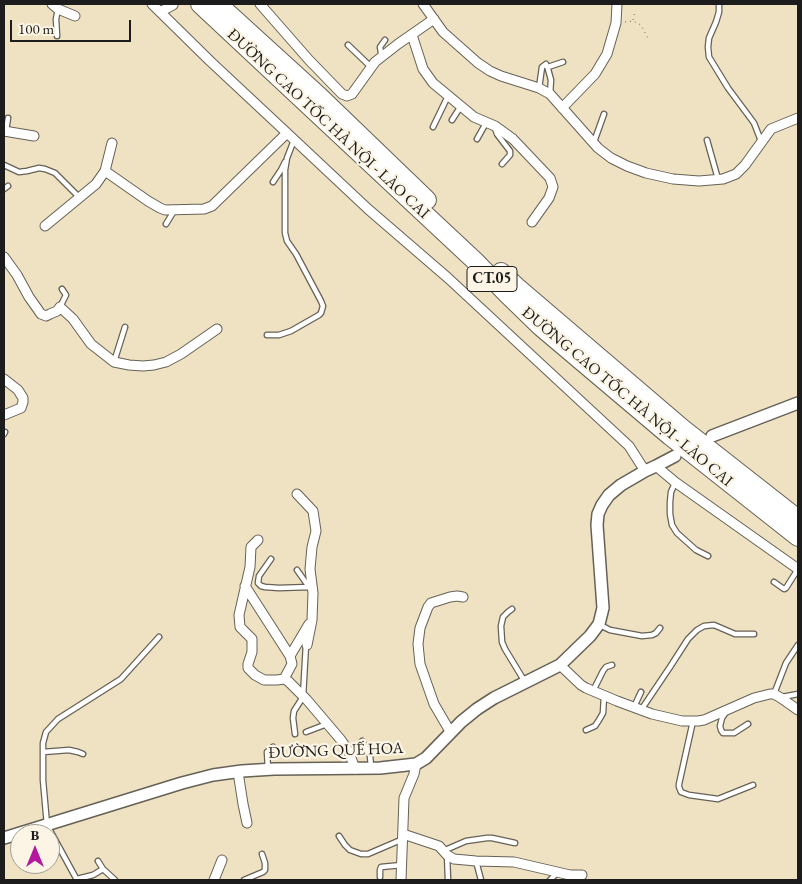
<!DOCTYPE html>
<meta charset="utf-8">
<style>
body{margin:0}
#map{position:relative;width:802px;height:884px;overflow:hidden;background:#eee2c2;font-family:"EB Garamond",serif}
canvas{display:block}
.frame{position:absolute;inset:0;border:5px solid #1c1c1c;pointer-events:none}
.north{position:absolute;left:10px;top:824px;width:50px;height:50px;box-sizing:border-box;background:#fcf5e5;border:1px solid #a29e95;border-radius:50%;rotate:0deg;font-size:14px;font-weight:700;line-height:20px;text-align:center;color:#1c1c1c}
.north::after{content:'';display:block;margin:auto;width:18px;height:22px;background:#b5179e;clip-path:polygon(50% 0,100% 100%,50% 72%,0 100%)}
.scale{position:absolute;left:10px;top:20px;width:121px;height:22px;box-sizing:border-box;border:2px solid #1c1c1c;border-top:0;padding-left:6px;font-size:15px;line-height:18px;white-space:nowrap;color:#1c1c1c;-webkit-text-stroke:4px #fcf5e5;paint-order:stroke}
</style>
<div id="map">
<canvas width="802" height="884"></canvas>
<div class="frame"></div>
<div class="north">B</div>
<div class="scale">100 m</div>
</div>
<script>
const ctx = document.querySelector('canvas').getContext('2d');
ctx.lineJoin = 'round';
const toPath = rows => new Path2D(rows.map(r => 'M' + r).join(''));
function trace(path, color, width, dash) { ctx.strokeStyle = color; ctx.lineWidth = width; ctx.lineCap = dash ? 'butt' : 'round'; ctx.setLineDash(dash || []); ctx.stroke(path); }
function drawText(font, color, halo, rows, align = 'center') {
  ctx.font = font + ' "EB Garamond",serif'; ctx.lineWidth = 4.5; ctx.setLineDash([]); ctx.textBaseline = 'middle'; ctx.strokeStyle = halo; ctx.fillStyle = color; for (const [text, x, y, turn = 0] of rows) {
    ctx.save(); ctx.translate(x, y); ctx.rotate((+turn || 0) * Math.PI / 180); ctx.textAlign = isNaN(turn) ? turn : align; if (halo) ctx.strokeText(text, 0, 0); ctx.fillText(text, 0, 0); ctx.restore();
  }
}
const service = toPath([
 [719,4,719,12,716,22,709,38,708,47,709,57,728,88,754,123,761,141],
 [57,36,56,19,58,9],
 [348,45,371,67],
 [383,56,381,53,380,47,385,40],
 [548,67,563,62],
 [539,88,542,67,546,64,548,69,551,80,550,94],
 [452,120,461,106],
 [433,127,448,96],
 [495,128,497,134,510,151,510,155,502,164],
 [6,131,8,118],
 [477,139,486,123],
 [707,140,718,179],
 [594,142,604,114],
 [4,165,19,172,27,171,39,168,45,169,55,173,79,197],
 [273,182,281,170,285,162],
 [4,189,8,186],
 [166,224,174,211],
 [60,307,66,295,62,289],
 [267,335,279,335,291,331,319,315,321,313,323,306,321,301,296,254,287,241,285,233,285,170,287,158,294,140],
 [114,362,125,327],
 [4,434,5,432],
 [675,483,671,492,670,502,670,514,672,525,677,533,696,550,708,556],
 [271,559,259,576,258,583,261,586,265,587,279,588,309,587],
 [297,570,309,587],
 [774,582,784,589,786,588,798,569],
 [512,609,508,612,503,617,501,626,502,642,505,649,525,682],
 [600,625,610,630,642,636,652,635,656,633,660,628],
 [593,691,603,671,606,667,612,665],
 [774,694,786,663,798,645],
 [782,697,798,694],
 [634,707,641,692],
 [641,710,670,667,688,639,697,630,704,626,714,625,735,634,754,634],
 [726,712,722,718,720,726,721,730,723,733,734,733,748,724],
 [693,721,679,784,679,787,681,792,689,795,718,799,753,785],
 [586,730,595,726,599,720,603,713,604,696],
 [306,732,327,724],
 [295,734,293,718,294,711,303,697,306,644],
 [362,741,370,755,371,768],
 [43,752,69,750,78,752,83,754],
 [268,769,267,752,273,747],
 [339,836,345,845,350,850,361,854,368,854,403,839],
 [443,851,466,841,487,838,492,838,515,843],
 [447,855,448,880],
 [476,861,481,880],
 [103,869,115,880],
 [380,877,380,870,381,867,402,865],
 [77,879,93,875,103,869,98,861],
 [77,880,47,825,43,780,43,743,46,732,58,719,121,679,159,637],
 [244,880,263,872,265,870,265,863,262,854],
 [550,880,557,873]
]);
const minor = toPath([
 [52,4,58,9,75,16],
 [152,4,210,61,287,133,368,209,448,278,629,446,645,471],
 [260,4,309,60,342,94,347,96,352,94,375,62,398,44,434,19],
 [423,4,443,32,478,63,490,71,501,76,539,88,550,94,598,148,611,158,627,166,646,173,673,179,699,181,723,179,736,174,745,165,771,129,798,118],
 [160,12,173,5],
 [412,35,423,69,433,83,474,117,495,126,513,139,550,178,553,187,549,198,532,222],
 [562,108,595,74,607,54,616,23,617,4],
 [4,131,34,136],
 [105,171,148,201,160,208,165,210,204,209,212,206,287,133],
 [45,226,96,184,105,171,112,143],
 [4,257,17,275,29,297,41,314,46,316,50,314,57,311,60,307,73,319,91,344,114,362,129,365,143,366,154,365,166,362,181,354,217,329],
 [4,379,18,390,23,398,23,402,21,408,4,415],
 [656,466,675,482,798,569],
 [297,494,313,511,316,531,312,547,310,569,313,593,312,620,307,645],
 [258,540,251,547,250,567,239,615,240,627,252,639,252,652,248,664,248,668,255,675,264,680,277,680,284,679,288,681,307,700,341,740,349,752,355,769],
 [245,586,290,656,292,664,284,679],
 [290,656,309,624],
 [560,665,581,685,586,688,617,701,652,714,682,721,698,721,704,720,754,698,770,694,774,694,781,698,798,710],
 [451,733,434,704,420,664,418,644,420,628,428,607,431,603,450,597,457,596,463,597],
 [238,772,243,804,247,823],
 [403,834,439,846,447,855,454,859,476,861,514,862,570,875,582,875],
 [214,880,222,860],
 [401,880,404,798,414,774,416,764]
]);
const tertiary = toPath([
 [712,436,798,403],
 [4,838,182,783,213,775,242,771,274,769,380,768,416,764,426,758,461,722,477,709,494,698,560,665,590,636,599,624,603,608,597,525,598,514,602,505,609,495,621,485,645,471,656,466,675,456]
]);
const motorway = toPath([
 [200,4,475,261,506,293,541,327,670,436,798,537],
 [218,4,320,97,427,200],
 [501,272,517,287,682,428,798,519]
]);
trace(service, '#666156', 7);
trace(minor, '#666156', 11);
trace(tertiary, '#666156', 14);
trace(motorway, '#666156', 20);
trace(toPath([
 [633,20,635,11],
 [625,22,633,21,641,25,649,40]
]), '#666156', 1, [1, 4]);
trace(service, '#fff', 4.5);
trace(minor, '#fff', 9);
trace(tertiary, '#fff', 11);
trace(motorway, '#fff', 18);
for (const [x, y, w] of [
 [492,279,50]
]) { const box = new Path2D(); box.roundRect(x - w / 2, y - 12.5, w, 25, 4); ctx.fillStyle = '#fcf5e5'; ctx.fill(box); trace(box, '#1c1c1c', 1); }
drawText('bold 15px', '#1c1c1c', null, [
 ["CT.05",492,279]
]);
drawText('16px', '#1c1c1c', '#fcf5e5', [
 ["ĐƯỜNG CAO TỐC HÀ NỘI - LÀO CAI",328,124,43],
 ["ĐƯỜNG CAO TỐC HÀ NỘI - LÀO CAI",627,397,40],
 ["ĐƯỜNG QUẾ HOA",336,751,-2]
]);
</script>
